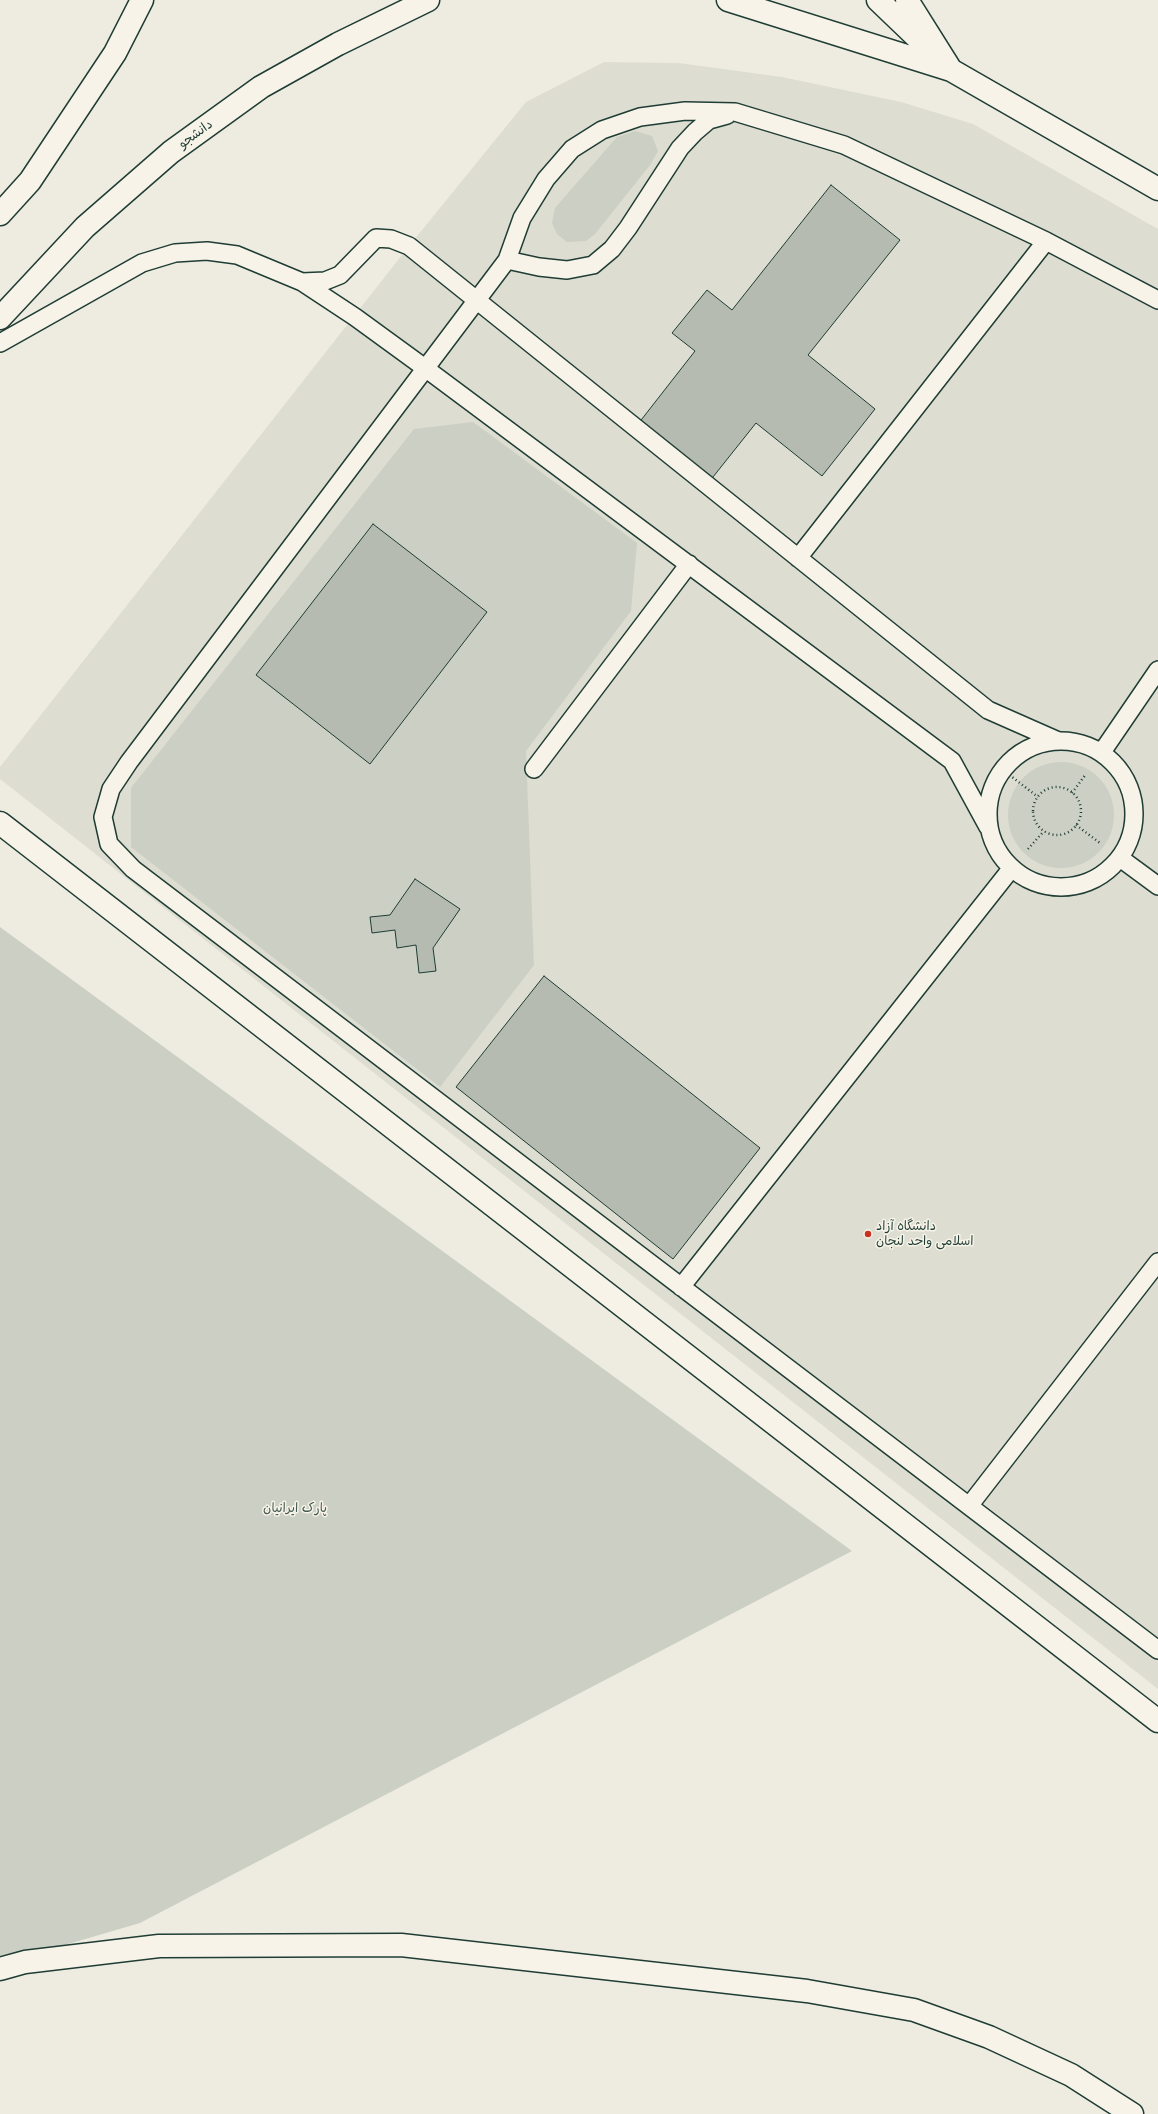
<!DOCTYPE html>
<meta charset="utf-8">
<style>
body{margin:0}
canvas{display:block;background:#eeece1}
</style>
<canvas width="1158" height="2114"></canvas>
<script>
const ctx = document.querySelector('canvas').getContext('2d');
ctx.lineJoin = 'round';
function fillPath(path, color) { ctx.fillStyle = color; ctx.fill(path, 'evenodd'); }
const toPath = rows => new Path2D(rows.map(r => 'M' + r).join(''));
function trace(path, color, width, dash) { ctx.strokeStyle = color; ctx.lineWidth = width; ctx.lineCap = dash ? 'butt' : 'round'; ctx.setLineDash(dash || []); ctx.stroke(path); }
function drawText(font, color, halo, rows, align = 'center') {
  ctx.font = font + ' Mynerve,"Playpen Sans Arabic",sans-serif'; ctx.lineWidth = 3; ctx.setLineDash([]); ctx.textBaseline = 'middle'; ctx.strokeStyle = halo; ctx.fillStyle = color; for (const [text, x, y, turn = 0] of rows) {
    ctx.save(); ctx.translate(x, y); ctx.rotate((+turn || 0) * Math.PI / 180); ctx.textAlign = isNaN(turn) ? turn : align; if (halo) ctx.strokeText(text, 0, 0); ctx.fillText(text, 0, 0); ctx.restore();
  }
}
fillPath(toPath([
 [604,62,679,63,782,77,901,102,973,124,1158,229,1158,1689,0,779,0,767,409,246,526,102]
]), '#ddddd2');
fillPath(toPath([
 [635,131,652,136,658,151,650,165,595,234,586,241,567,242,557,234,552,223,555,208,617,137],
 [473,422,637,543,631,611,526,751,534,965,440,1087,131,847,131,788,414,429],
 '1008 815a53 53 0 1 1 106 0a53 53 0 1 1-106 0Z',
 [0,927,852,1551,140,1923,0,1964]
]), '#cccfc4');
const building = toPath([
 [831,185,900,240,808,355,875,409,822,476,756,423,709,482,638,424,695,351,672,333,707,290,732,310,831,185],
 [373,524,487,612,370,764,256,675,373,524],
 [415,879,460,909,433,948,436,971,419,973,416,945,397,948,395,930,372,933,370,917,390,915,415,879],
 [544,976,760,1148,673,1259,456,1087,544,976]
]);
fillPath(building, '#b5bbb0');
trace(building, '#1f3d34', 1);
const lane = toPath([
 [507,260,539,267,567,270,593,265,612,249,628,228,680,148,695,132,709,120,727,115],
 [302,282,325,281,340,275,376,238,391,239,409,246,988,710,1056,740],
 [1158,300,1046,241,844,145,735,112,685,111,640,117,602,130,572,149,546,179,522,218,507,260,129,762,111,789,103,817,109,844,133,869,1158,1650],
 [0,343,142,263,175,253,207,251,237,255,302,282,355,317,425,368,952,761,988,827],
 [798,558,1046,241],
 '988 814a73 73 0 1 1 146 0a73 73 0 1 1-146 0Z',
 [1102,752,1158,670],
 [534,769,689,564],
 [1120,858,1158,886],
 [681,1287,1011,869],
 [969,1506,1158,1262]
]);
const street = toPath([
 [728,0,951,70,878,0],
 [907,0,951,70,1158,189],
 [0,823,1158,1721],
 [0,1969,25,1962,159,1946,401,1945,807,1991,914,2010,989,2037,1071,2075,1132,2114]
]);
const secondary = toPath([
 [0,214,30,181,115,53,142,0],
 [0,318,85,227,171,152,261,87,338,44,428,0]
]);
trace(lane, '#1f3d34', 20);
trace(street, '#1f3d34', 25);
trace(secondary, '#1f3d34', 25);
trace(toPath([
 [1003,770,1038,797],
 '1033 811a24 24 0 1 1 48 0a24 24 0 1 1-48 0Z',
 [1072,793,1086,774],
 [1076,825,1100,843],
 [1028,849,1044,831]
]), '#1f3d34', 2.5, [1, 3]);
trace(lane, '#f7f3e8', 17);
trace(street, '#f7f3e8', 22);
trace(secondary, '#f7f3e8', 22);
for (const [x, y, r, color] of [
 [868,1234,4,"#c8321e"]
]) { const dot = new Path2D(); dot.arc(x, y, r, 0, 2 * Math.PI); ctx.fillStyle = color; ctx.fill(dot); trace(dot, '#f7f3e8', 1.5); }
drawText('13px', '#1f3d34', '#f7f3e8', [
 ["دانشجو",196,135,-36]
]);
drawText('13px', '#1f3d34', '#f7f3e8', [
 ["دانشگاه آزاد",876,1227],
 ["اسلامی واحد لنجان",876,1242]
], 'left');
drawText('13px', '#425a51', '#f7f3e8', [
 ["پارک ایرانیان",295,1509]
]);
</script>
